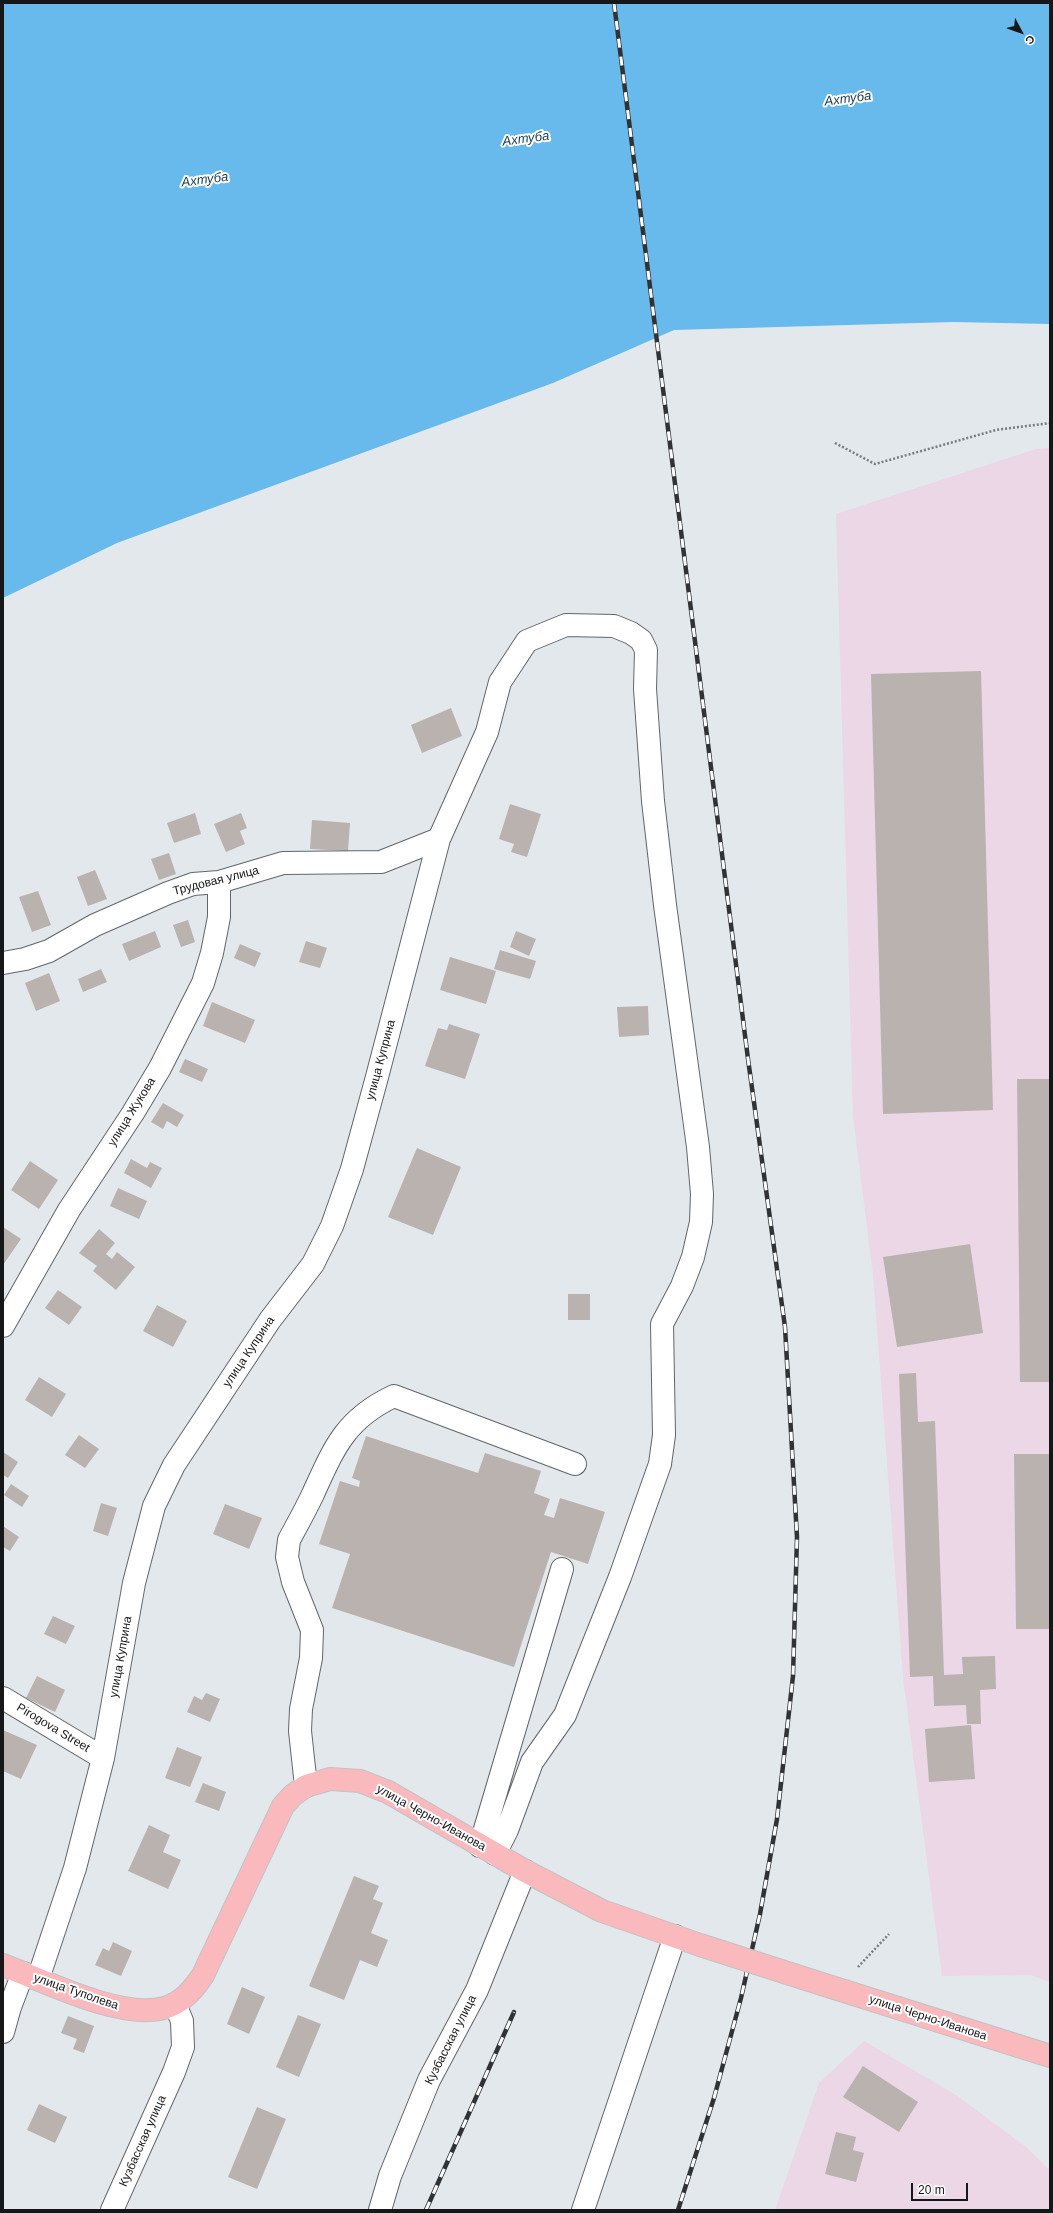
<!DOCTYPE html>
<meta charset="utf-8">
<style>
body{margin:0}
#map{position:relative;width:1053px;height:2213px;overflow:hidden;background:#e3e8ed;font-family:Helvetica,sans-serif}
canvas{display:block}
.frame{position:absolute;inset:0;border:4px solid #161719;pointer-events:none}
.north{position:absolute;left:1001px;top:12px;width:40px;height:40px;-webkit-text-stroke:3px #fff;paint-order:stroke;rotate:131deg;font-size:11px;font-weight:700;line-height:16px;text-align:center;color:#161719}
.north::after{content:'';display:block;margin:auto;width:14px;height:18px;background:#161719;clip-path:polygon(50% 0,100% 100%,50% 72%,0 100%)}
.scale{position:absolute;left:911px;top:2183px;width:57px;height:18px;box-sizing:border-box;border:2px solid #161719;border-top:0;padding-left:5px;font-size:12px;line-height:14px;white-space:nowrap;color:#161719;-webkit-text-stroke:3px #fff;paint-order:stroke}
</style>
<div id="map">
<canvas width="1053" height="2213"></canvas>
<div class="frame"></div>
<div class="north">С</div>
<div class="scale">20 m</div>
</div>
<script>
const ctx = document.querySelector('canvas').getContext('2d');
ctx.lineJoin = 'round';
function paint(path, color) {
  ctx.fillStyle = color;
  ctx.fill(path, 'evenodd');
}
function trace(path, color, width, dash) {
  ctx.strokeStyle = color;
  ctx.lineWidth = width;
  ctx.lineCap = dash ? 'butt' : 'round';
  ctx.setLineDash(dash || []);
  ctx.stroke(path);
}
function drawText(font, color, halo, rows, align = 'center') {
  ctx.font = font + ' Helvetica,sans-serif';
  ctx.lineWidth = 4;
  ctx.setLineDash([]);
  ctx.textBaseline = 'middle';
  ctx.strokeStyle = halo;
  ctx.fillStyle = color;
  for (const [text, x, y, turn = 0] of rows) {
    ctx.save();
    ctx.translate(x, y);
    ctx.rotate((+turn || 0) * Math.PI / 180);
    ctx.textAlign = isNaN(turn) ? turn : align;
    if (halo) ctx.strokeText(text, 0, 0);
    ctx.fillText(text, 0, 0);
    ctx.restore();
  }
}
const industrial = new Path2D(`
 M1050,448V1982L1031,1975L942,1976L903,1678L873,1275L853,1116L836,514L1036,449Z
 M864,2041L956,2095L1025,2146L1050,2170V2210H775L819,2083Z`);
const water = new Path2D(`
 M3,3H1050V324L953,322L674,330L553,383L117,543L3,598Z`);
const building = new Path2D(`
 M981,671L993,1110L883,1114L871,674Z
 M451,708L462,736L422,753L411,725Z
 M510,804L541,814L527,857L511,852L514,844L499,839Z
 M195,813L201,834L174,843L167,823Z
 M241,813L247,828L240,831L245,844L226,852L214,824Z
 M312,820L350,823L348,851L310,849Z
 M169,853L176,874L159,880L151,859Z
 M95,870L107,899L88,906L77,877Z
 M38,891L51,925L32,932L19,897Z
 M188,920L195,942L181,947L173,925Z
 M155,931L161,947L129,961L122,944Z
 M516,931L536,939L529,956L510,947Z
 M306,941L327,948L320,968L299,962Z
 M240,944L261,953L255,967L234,958Z
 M500,950L536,961L530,979L494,969Z
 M450,957L496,971L486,1004L440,990Z
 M101,969L107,982L83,992L78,979Z
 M49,973L60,1001L36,1011L25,983Z
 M212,1002L255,1020L245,1043L203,1026Z
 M648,1006L649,1035L619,1037L617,1007Z
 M449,1024L480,1034L465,1079L425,1066L438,1028L447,1030Z
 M185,1059L208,1069L202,1082L179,1072Z
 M1017,1079H1050V1382H1020Z
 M163,1103L184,1115L177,1127L167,1121L163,1129L151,1122Z
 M417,1148L461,1167L433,1235L388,1217Z
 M131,1159L147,1168L150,1162L162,1168L151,1188L124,1173Z
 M30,1161L58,1180L39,1209L11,1190Z
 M118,1188L147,1201L139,1219L110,1206Z
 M3,1227L21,1239L3,1265Z
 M99,1229L115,1243L106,1254L112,1259L117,1252L135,1267L116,1290L93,1271L97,1266L79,1253Z
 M970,1244L983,1333L897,1347L883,1257Z
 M58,1290L82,1307L69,1325L45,1308Z
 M568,1294H590V1320H568Z
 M157,1305L187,1321L173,1347L143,1331Z
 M916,1373L918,1422L935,1421L944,1675L963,1674L962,1657L995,1656L996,1689L980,1690L981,1724H967L966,1705L934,1706L933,1676L910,1677L899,1374Z
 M39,1377L66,1394L52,1417L25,1400Z
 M79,1435L99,1449L85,1468L65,1455Z
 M366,1436L478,1473L485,1453L541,1471L534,1493L550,1499L544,1515L554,1518L560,1498L605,1512L588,1564L551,1552L514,1667L332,1608L350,1554L319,1544L340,1481L359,1487L360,1481L352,1478Z
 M3,1452L18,1462L8,1478L3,1475Z
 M1014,1454H1050V1629H1016Z
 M11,1484L29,1496L22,1507L4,1495Z
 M101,1503L117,1508L108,1536L93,1531Z
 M225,1504L262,1518L249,1549L213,1534Z
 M3,1526L19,1537L10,1551L3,1547Z
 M53,1616L75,1626L66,1644L44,1634Z
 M37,1676L65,1690L55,1712L26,1698Z
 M206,1693L220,1699L210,1722L187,1712L194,1696L202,1700Z
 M971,1725L975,1779L929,1782L925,1729Z
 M3,1730L37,1745L21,1779L3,1771Z
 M177,1747L202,1757L190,1787L165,1778Z
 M203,1783L226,1792L219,1811L195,1802Z
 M149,1825L170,1835L163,1852L181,1860L168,1889L128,1871Z
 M354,1876L379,1886L373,1899L383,1903L371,1933L388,1940L377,1967L360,1960L344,2000L309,1986Z
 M113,1942L132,1951L121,1976L95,1965L103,1948L109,1951Z
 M242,1987L265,1997L249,2034L227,2024Z
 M298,2015L321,2024L299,2077L276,2067Z
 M68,2016L94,2026L84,2053L73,2049L77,2039L61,2033Z
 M863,2066L918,2102L899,2132L843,2097Z
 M39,2104L67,2117L55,2143L27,2130Z
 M257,2107L286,2119L257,2189L228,2177Z
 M836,2132L856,2137L853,2150L864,2153L856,2182L825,2174Z`);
const path = new Path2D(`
 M835,443L875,464L996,430L1050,423
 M858,1967L889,1934`);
const minor = new Path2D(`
 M3,963L25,959L49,951L95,925L168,893L193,884L219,882L283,863L381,862L439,839
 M3,1326L69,1210L133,1113L160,1068L203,983L212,953L219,917V882
 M3,1698L103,1758
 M306,1786L300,1731L301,1709L311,1658L312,1630L293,1582L287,1557L289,1540C297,1525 306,1509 313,1494C334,1448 345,1419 394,1396L575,1464
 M480,1846L562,1569
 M38,1979L75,1868L103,1758L134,1583L154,1506L174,1465L270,1320L313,1264L332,1226L352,1169L377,1077L439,839L487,732L500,682L527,641L566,625L614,626L631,633L641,640L646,650L645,689L653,801L665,905L698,1147L702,1194L701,1222L693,1257L682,1286L662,1324L664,1435L660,1464L620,1577L565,1715L532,1762L507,1830L495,1854
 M3,2032L10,2007L23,1973
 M112,2210L174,2072L183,2047L182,2021L175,2004
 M380,2210L390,2176L429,2080L477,1990L525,1871
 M583,2210L675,1936`);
const major = new Path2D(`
 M3,1965C44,1981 122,2020 164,2008C182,2003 193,1990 203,1975L283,1806L293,1795L306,1786L330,1779L360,1781L388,1792L525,1871L602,1911L700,1945
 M806,1979L1050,2056`);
const rail = new Path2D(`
 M614,3L748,1059L785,1327L797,1537L793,1676L777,1819L760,1914L741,1998L714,2098L678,2210
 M426,2210L514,2012`);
const majorBridge = new Path2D(`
 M700,1945L806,1979`);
const streetNames = [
 ["Трудовая улица",216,881,-14],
 ["улица Куприна",381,1060,-75],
 ["улица Жукова",132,1112,-58],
 ["улица Куприна",249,1352,-56],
 ["улица Куприна",121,1657,-80],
 ["Pirogova Street",53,1728,31],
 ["улица Черно-Иванова",431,1818,29],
 ["улица Туполева",76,1992,19],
 ["улица Черно-Иванова",928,2018,18],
 ["Кузбасская улица",451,2040,-63],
 ["Кузбасская улица",143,2141,-66]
];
const waterNames = [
 ["Ахтуба",848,99,-7],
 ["Ахтуба",526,139,-7],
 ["Ахтуба",205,180,-7]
];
paint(industrial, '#ebd7e6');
paint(water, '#67baeb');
paint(building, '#b9b2af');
trace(minor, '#62666a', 24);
trace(major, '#c2c3c3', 24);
trace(path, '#787b7e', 2.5, [2, 2]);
trace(minor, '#fff', 22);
trace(major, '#fab9bd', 22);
trace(rail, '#313235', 4.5);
trace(rail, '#fff', 3, [9]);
trace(majorBridge, '#c2c3c3', 24, []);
trace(majorBridge, '#fab9bd', 22);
drawText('12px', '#161719', '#fff', streetNames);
drawText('italic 13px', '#15394e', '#fff', waterNames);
</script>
